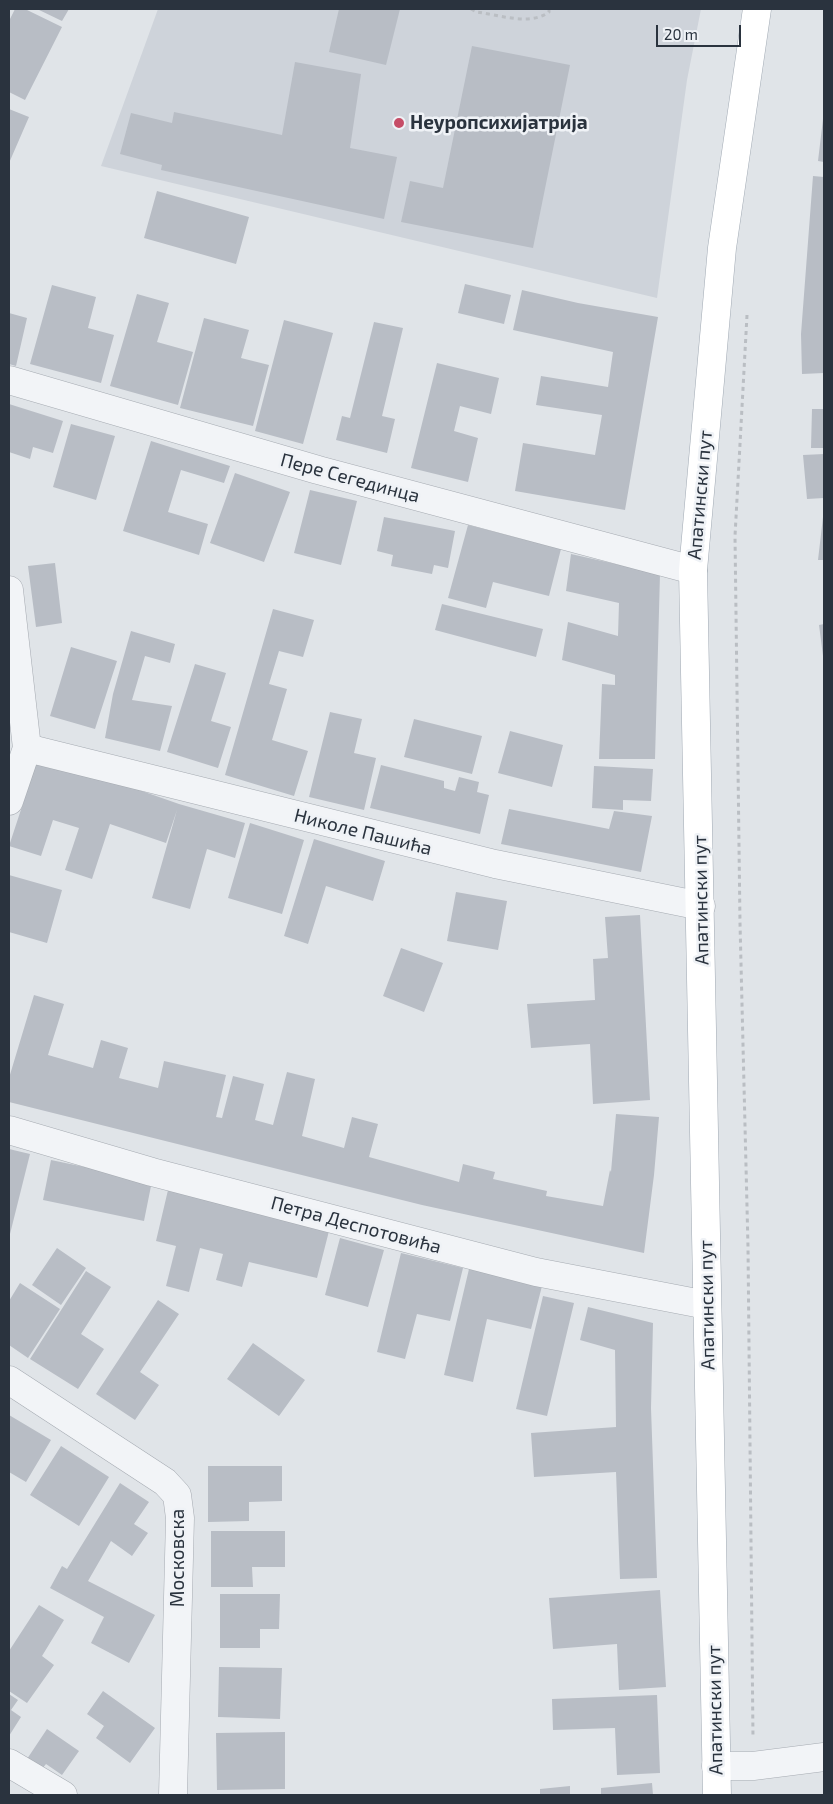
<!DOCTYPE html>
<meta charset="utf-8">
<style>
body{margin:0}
#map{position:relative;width:833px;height:1804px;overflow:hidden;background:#e0e4e8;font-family:"Exo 2",sans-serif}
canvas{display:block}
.frame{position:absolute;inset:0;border:10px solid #2a333e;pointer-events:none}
.scale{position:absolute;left:656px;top:25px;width:85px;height:22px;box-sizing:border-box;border:2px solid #2a333e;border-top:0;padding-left:6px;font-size:15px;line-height:18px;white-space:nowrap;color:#2a333e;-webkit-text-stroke:4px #eff2f6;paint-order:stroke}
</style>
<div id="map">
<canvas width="833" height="1804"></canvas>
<div class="frame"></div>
<div class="scale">20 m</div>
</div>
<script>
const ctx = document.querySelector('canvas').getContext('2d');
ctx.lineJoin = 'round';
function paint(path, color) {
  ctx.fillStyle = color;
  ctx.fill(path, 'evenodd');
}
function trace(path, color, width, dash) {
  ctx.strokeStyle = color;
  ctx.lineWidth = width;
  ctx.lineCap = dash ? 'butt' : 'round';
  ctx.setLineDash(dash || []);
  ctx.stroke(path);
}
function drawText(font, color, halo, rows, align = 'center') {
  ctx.font = font + ' "Exo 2",sans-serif';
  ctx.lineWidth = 5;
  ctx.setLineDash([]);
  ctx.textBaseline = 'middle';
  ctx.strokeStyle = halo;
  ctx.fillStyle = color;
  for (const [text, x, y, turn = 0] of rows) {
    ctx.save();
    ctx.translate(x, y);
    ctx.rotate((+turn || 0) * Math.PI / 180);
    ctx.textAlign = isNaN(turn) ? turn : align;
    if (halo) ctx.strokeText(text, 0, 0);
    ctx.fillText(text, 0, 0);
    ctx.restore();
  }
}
const built = new Path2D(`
 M158,9H701L687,80L657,298L101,166Z`);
const building = new Path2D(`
 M15,9H25L62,27L25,100L9,92V21Z
 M37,9H69L62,21Z
 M339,9H400L386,65L329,52Z
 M472,46L570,65L533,248L401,222L410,181L443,188Z
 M295,62L361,74L350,148L397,157L384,219L161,170L162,165L120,154L131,113L172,123L174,112L282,135Z
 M9,109L29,117L9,163Z
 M823,119H824V162L818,161Z
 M813,176L824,177V373L802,374L801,334Z
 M157,191L249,217L236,264L144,238Z
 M465,284L511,295L504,324L458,313Z
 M52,285L96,297L88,328L114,335L101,383L30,364Z
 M522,290L578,303L658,317L625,510L515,491L523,443L595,455L602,415L536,405L541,376L608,387L613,352L513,330Z
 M137,294L169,303L157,342L193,352L178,405L110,386Z
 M9,313L27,318L16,366L9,364Z
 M204,318L249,330L241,358L269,365L253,426L180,408Z
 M284,320L333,333L303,444L255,431Z
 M374,322L403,328L382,416L395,419L387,453L336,440L342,416L350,418Z
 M437,363L499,378L491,414L460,406L454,431L478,438L468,482L411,468Z
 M9,404L63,421L53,453L33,447L30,459L9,452Z
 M812,409H824V448H811Z
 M71,424L115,436L96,500L53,487Z
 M151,441L230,466L224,483L181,470L168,512L208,524L199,555L123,531Z
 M824,454V498L807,499L803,455Z
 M235,473L290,492L264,562L210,543Z
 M310,490L357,501L341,565L294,553Z
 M384,517L455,531L448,568L434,565L432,574L391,566L393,555L377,551Z
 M823,517H824V560H818Z
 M468,525L561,549L549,596L493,582L486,608L448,598Z
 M571,554L660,574L655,759H599L602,684L615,685V675L562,660L568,622L618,636L619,603L566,591Z
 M55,563L62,623L36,627L28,566Z
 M442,604L543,629L536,657L435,630Z
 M273,609L314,620L303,657L279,651L269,684L287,689L272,740L308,751L294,796L225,775Z
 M824,624V656H823L819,625Z
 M131,631L175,644L170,663L145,656L132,700L172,706L160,751L105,738L113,694Z
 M71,647L117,661L95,729L50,716Z
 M195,664L226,673L211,721L231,727L218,768L167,752Z
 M330,712L362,719L354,753L376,758L364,810L309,797Z
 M414,719L482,736L472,774L404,757Z
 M510,731L563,745L552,787L498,773Z
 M39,755L179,804L245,823L235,858L207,849L190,909L152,898L177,810L166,843L110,824L92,879L65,870L79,828L53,820L41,856L9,846Z
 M381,765L444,781V788L455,791L459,777L479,782L477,792L489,795L480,834L370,808Z
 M594,766L653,769L651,801L623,800V810L592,808Z
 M509,809L609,829L614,811L652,816L641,872L501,844Z
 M250,823L304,840L282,914L228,898Z
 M314,839L385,861L373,901L326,886L308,944L284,936Z
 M9,875L62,890L47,943L9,932Z
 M456,892L507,901L498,950L447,941Z
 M640,915L650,1100L593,1104L590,1044L531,1048L527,1004L595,1000L593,959L608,958L605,917Z
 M401,948L443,963L424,1012L383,996Z
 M34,995L64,1004L48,1055L93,1068L101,1040L128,1048L119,1078L158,1088L164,1061L226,1075L216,1117L222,1118L233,1076L264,1084L255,1120L273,1125L287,1072L315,1079L302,1136L344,1148L352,1117L378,1124L369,1157L459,1182L463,1164L495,1172L493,1179L547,1191L546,1196L603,1206L610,1170L611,1172L616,1114L659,1117L654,1175L644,1253L422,1205L9,1102V1078Z
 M9,1149L30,1154L9,1238Z
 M51,1160L152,1181L144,1221L43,1200Z
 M168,1190L329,1231L317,1278L249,1262L242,1287L216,1280L223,1254L200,1248L189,1292L166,1286L176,1246L156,1241Z
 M340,1238L384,1250L368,1307L325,1295Z
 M57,1248L86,1268L61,1305L32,1285Z
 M401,1253L463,1268L450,1321L417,1314L405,1359L377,1352Z
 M469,1269L542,1286L531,1329L487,1319L473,1382L444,1375Z
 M86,1271L111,1287L81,1334L104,1349L78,1389L30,1359Z
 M20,1283L60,1309L28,1358L9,1345V1301Z
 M543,1296L574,1303L547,1416L516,1409Z
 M158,1300L179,1314L140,1372L159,1385L135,1420L96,1394Z
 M588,1307L653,1323L651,1408L657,1578L620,1579L616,1472L534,1477L531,1433L616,1427L615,1350L580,1340Z
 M253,1343L305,1380L279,1416L227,1379Z
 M9,1415L51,1440L26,1482L9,1472Z
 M61,1446L109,1477L79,1526L30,1495Z
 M208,1466H282V1501L249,1502V1521L208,1522Z
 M120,1483L149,1502L134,1524L148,1533L132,1556L111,1541L88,1581L155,1615L129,1663L91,1643L104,1617L50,1588L62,1566L67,1569Z
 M211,1531H285V1567H252L253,1587H211Z
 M660,1590L666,1687L619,1690L617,1644L553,1649L549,1598Z
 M220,1594H280L279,1629H260V1648H220Z
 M39,1605L64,1620L42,1656L54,1665L27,1703L9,1691V1651Z
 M219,1667L282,1668L280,1719L218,1717Z
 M103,1691L155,1728L130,1763L96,1738L104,1726L87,1714Z
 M9,1694L18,1700L11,1710L21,1717L9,1736Z
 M657,1695L660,1773L617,1775L615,1728L553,1730L552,1699Z
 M47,1729L79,1751L62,1775L46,1764L42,1769L27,1759Z
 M285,1732V1789L217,1790L216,1733Z
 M652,1783L653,1795H601V1788Z
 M570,1786V1795H540V1789Z`);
const path = new Path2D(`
 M471,9L477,12C499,15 530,26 549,12V9
 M747,315L735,536L740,923L748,1247L753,1738`);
const minor = new Path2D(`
 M9,380L318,470L693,570
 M9,590L27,748L9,801
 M27,748L495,864L701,906
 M9,1130L152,1172L536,1272L707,1305
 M9,1380L165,1482L177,1495L180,1518L173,1795
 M9,1763L63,1795
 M716,1766H753L824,1757`);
const major = new Path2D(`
 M717,1795L693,570L722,248L757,9`);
const markers = [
 [399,123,6,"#c64d67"]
];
const poiNames = [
 ["Неуропсихијатрија",410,123]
];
const streetNames = [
 ["Пере Сегединца",350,478,15],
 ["Апатински пут",700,495,-85],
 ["Николе Пашића",363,832,14],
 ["Апатински пут",701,900,-91],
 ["Петра Деспотовића",356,1225,15],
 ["Апатински пут",707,1305,-91],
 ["Московска",178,1558,-90],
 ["Апатински пут",715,1710,-91]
];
paint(built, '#ced3da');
paint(building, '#b8bdc5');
trace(minor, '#a6abb2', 29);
trace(major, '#a0a9b3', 29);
trace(path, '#babec3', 3, [4, 4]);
trace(minor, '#f2f4f7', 28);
trace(major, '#fff', 28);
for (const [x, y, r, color] of markers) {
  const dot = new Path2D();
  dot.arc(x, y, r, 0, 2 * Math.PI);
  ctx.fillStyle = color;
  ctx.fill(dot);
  trace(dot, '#eff2f6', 2);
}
drawText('bold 19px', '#2a333e', '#eff2f6', poiNames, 'left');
drawText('19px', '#2a333e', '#eff2f6', streetNames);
</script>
